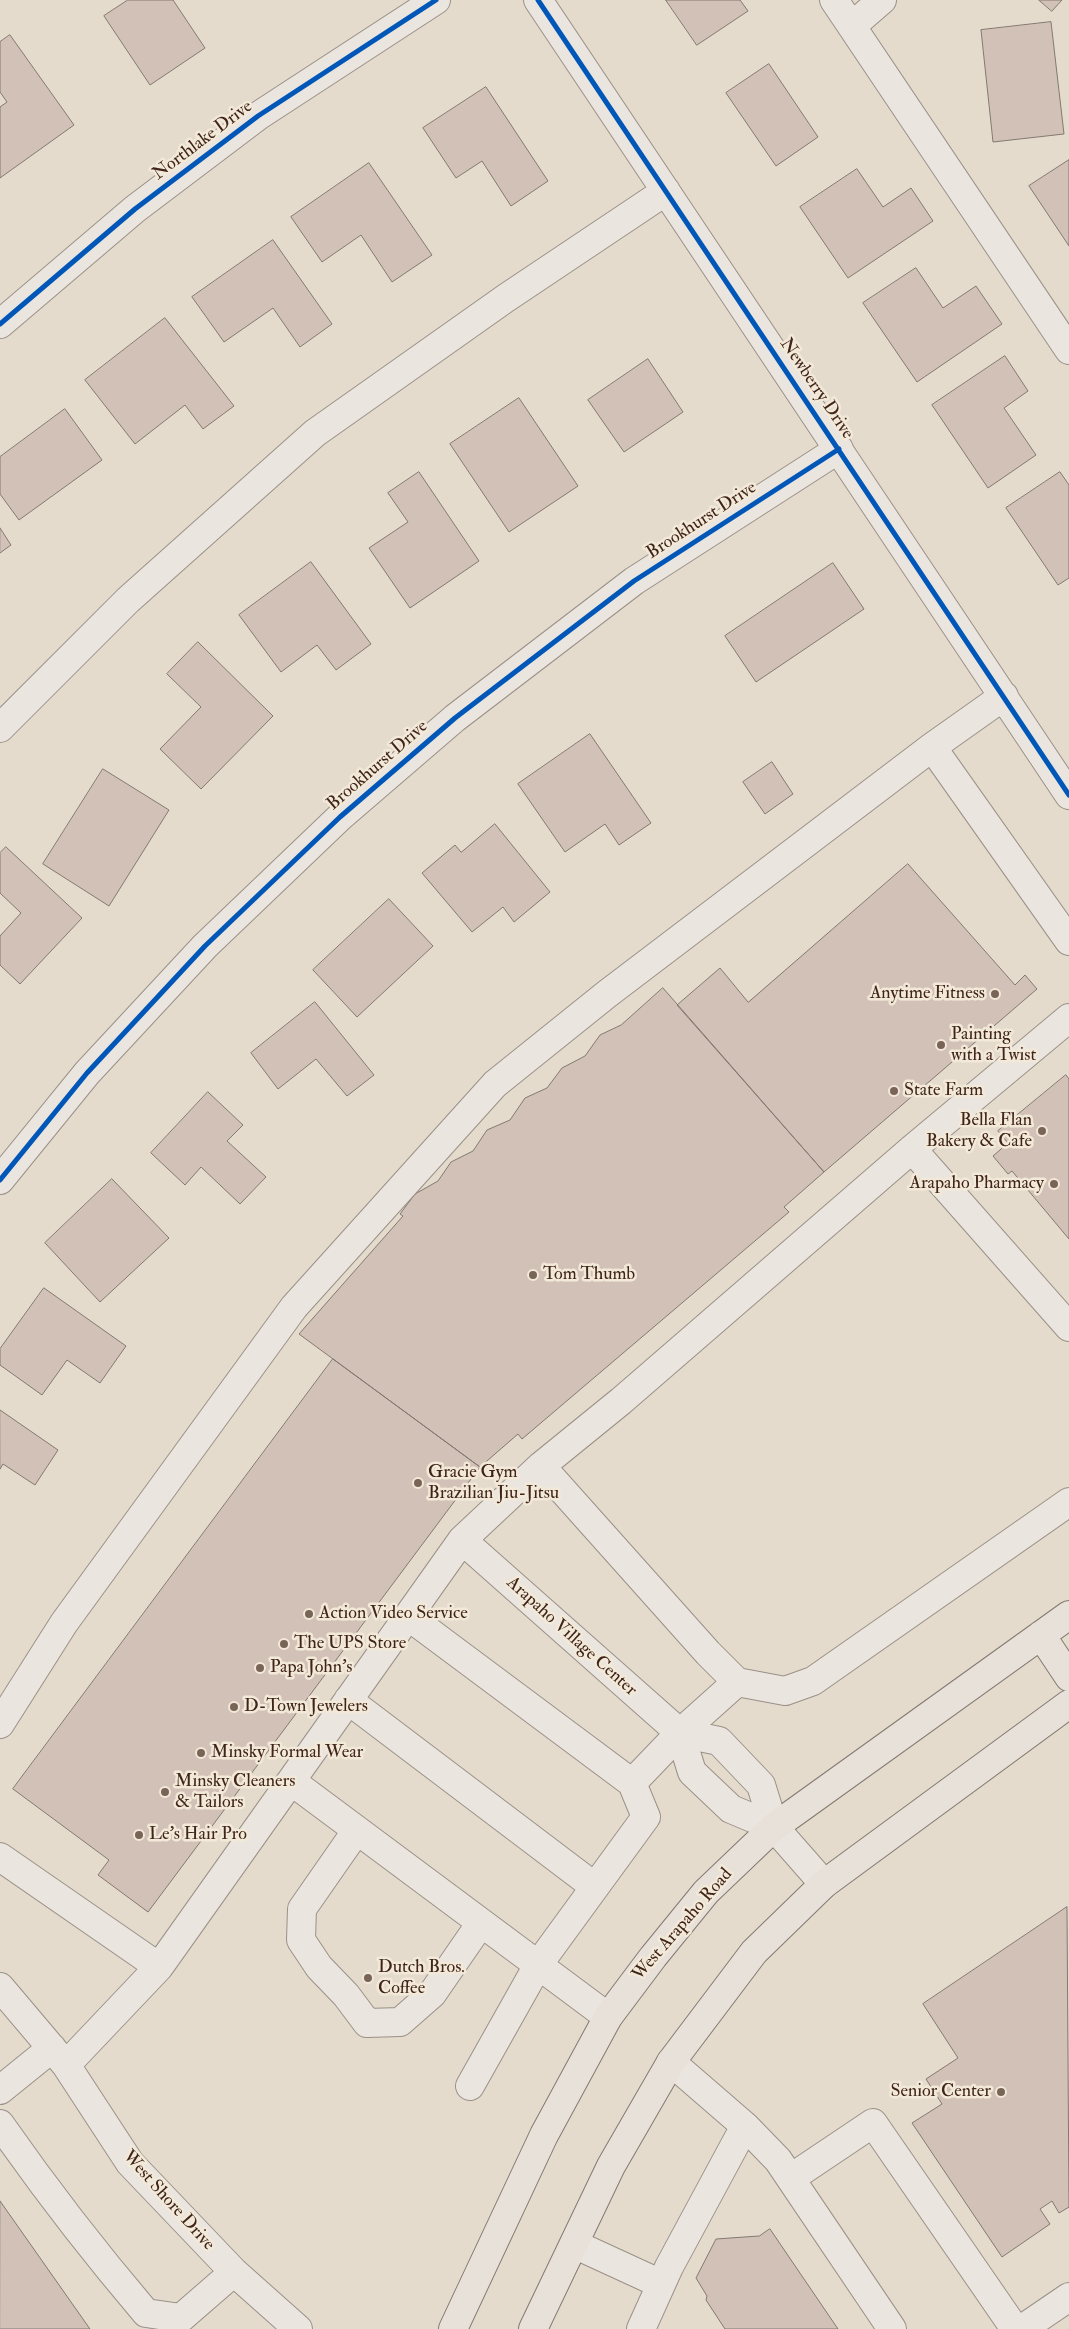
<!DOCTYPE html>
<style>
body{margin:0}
canvas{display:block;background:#e4dbcd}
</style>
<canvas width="1069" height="2329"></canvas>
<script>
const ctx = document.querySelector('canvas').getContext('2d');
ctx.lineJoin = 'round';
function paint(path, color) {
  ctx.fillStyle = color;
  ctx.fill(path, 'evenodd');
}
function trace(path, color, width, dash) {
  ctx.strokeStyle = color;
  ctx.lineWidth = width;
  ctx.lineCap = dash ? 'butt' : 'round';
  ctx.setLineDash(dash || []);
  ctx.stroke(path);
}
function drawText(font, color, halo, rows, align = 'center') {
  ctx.font = font + ' "IM FELL Double Pica",serif';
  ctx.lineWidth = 5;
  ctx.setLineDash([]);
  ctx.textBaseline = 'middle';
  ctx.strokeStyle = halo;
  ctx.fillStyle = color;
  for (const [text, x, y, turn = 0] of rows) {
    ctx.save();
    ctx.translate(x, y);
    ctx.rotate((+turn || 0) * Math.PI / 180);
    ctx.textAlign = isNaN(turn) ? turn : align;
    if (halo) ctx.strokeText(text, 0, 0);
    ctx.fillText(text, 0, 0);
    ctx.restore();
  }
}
const building = new Path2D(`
 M128,0H173L205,48L150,85L104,16Z
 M666,0H740L748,11L697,45Z
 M1039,0H1062L1052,11Z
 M1051,22L1064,134L993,142L981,30Z
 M10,35L74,125L0,178V107L7,102L0,92V42Z
 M769,64L818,137L776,166L726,93Z
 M486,87L548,181L511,206L482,161L456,178L423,128Z
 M1069,160V246L1029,186Z
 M369,163L432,255L392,282L361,235L322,262L291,217Z
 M857,169L883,207L911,188L933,221L848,278L800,207Z
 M273,240L332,324L300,347L273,308L224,342L192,297Z
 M916,268L943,308L976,286L1002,324L917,382L863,303Z
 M165,318L234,406L203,429L185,405L135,444L85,380Z
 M1005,356L1028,391L1004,408L1036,455L988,488L932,405Z
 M648,359L683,412L624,452L588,400Z
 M519,398L578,486L509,532L450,444Z
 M65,409L102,460L19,520L0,494V457Z
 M419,472L479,561L410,608L369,548L408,522L388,493Z
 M1060,472L1069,485V578L1058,585L1006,508Z
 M0,528L11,545L0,553Z
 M311,562L371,644L336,670L317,645L281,672L239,615Z
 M833,563L864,609L756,682L725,636Z
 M198,642L273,716L201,789L160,749L201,707L167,674Z
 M590,734L651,823L619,845L605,824L565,852L518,784Z
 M772,762L793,794L765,814L743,782Z
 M103,769L169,810L109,906L43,864Z
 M495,824L550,892L514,922L503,907L472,932L422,873L455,845L461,852Z
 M6,847L82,918L20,984L0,965V936L21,913L0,893V853Z
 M908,864L1015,985L1025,975L1037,989L824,1172L677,1005L720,968L748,1002Z
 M389,899L433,946L357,1017L313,970Z
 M663,988L824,1172L784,1207L789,1212L522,1439L518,1434L480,1467L299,1334L403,1216L400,1214L415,1194L438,1181L451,1162L473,1151L487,1130L510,1120L525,1098L547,1088L562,1068L585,1056L600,1035L621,1025Z
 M315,1002L374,1075L347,1096L316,1059L278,1089L251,1053Z
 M1066,1075L1069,1079V1239L1012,1171L1008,1174L993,1156L1008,1143L998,1131Z
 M208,1092L243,1125L227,1141L266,1177L240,1204L201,1167L185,1185L151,1153Z
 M112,1179L169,1238L100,1302L45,1243Z
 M44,1288L126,1346L100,1383L67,1360L42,1395L0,1365V1349Z
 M333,1359L480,1467L148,1912L98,1875L109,1860L13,1789Z
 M0,1410L58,1450L35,1485L3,1464L0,1469Z
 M1067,1907L1069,2207L1059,2213L1052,2201L1040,2209L1050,2224L1002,2257L912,2123L942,2104L926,2079L958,2058L923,2004Z
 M0,2201L90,2329H0Z
 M770,2229L838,2329H725L706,2300L707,2296L696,2278L716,2239L759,2236Z`);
const minor = new Path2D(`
 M538,0L1069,795
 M834,0L1069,350
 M852,26L882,0
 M0,324L135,209L258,116L436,0
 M0,728L128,600L315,433L506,298L666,191
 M932,747L1069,941
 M912,1149L1069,1327
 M0,1180L87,1073L205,946L340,817L455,718L634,581L839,449
 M541,1466L708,1653L737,1682L785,1691L813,1681L1069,1502
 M462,1540L680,1733L719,1741L761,1785L774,1827L824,1884
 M408,1616L632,1783L646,1817L538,1965L470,2086
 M348,1700L595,1887
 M0,1724L64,1623L294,1307L495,1084L607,994L932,747L1004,696
 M680,1733L692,1772L731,1809L774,1827
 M291,1781L608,2017
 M632,1783L680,1733L737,1682
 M357,1830L302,1909L301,1940L319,1967L346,1995L367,2023L400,2022L432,1994L481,1923
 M0,1857L159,1967
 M0,1987L66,2065L130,2163L234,2272L298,2329
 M66,2065L159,1967L462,1540L541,1466L621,1401L912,1149L1069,1018
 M0,2090L52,2048
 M0,2124C46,2190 94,2252 146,2313L181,2318L234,2272
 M745,2126L778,2160L892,2329
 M791,2178L873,2123L1015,2329
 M574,2244L661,2284
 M641,2329L669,2267L745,2126L671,2062
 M1022,2329L1069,2297`);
const major = new Path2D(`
 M1041,1635L1069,1677
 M453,2329L544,2135L608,2017L653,1957L706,1892L774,1827L1069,1615
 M533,2329L611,2166L671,2062L754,1952L824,1884L1069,1704`);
const cycleway = new Path2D(`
 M538,0L1069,795
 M0,324L135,209L258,116L436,0
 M0,1180L87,1073L205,946L340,817L455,718L634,581L839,449`);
const markers = [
 [995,994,5,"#796458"],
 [941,1045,5,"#796458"],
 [894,1091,5,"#796458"],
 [1042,1131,5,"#796458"],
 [1054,1184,5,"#796458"],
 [533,1275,5,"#796458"],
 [418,1483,5,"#796458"],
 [309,1614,5,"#796458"],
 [284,1644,5,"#796458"],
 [260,1668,5,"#796458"],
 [234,1707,5,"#796458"],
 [201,1753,5,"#796458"],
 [165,1792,5,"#796458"],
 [139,1835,5,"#796458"],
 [368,1978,5,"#796458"],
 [1001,2092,5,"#796458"]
];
const streetNames = [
 ["Northlake Drive",203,141,-37],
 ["Newberry Drive",816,389,56],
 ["Brookhurst Drive",702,521,-33],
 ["Brookhurst Drive",378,766,-41],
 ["Arapaho Village Center",571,1637,42],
 ["West Arapaho Road",683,1925,-49],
 ["West Shore Drive",168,2201,48]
];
const poiNames = [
 ["Anytime Fitness",985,994,"right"],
 ["Painting",951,1035],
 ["with a Twist",951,1056],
 ["State Farm",904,1091],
 ["Bella Flan",1032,1121,"right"],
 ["Bakery & Cafe",1032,1142,"right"],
 ["Arapaho Pharmacy",1044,1184,"right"],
 ["Tom Thumb",543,1275],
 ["Gracie Gym",428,1473],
 ["Brazilian Jiu-Jitsu",428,1494],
 ["Action Video Service",319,1614],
 ["The UPS Store",294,1644],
 ["Papa John's",270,1668],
 ["D-Town Jewelers",244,1707],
 ["Minsky Formal Wear",211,1753],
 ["Minsky Cleaners",175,1782],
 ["& Tailors",175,1803],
 ["Le's Hair Pro",149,1835],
 ["Dutch Bros.",378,1968],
 ["Coffee",378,1989],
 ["Senior Center",991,2092,"right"]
];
paint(building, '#d2c1b7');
trace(building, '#837971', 1);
trace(minor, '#9a9188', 30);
trace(major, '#837971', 30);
trace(minor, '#eae5de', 28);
trace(major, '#e7e1d9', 28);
trace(cycleway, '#0057b8', 5);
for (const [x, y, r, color] of markers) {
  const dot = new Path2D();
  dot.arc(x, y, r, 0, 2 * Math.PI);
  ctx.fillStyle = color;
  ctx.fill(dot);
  trace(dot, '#f3e9d9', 2);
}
drawText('18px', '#3f2419', '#f3e9d9', streetNames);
drawText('18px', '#3f2419', '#f3e9d9', poiNames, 'left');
</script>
